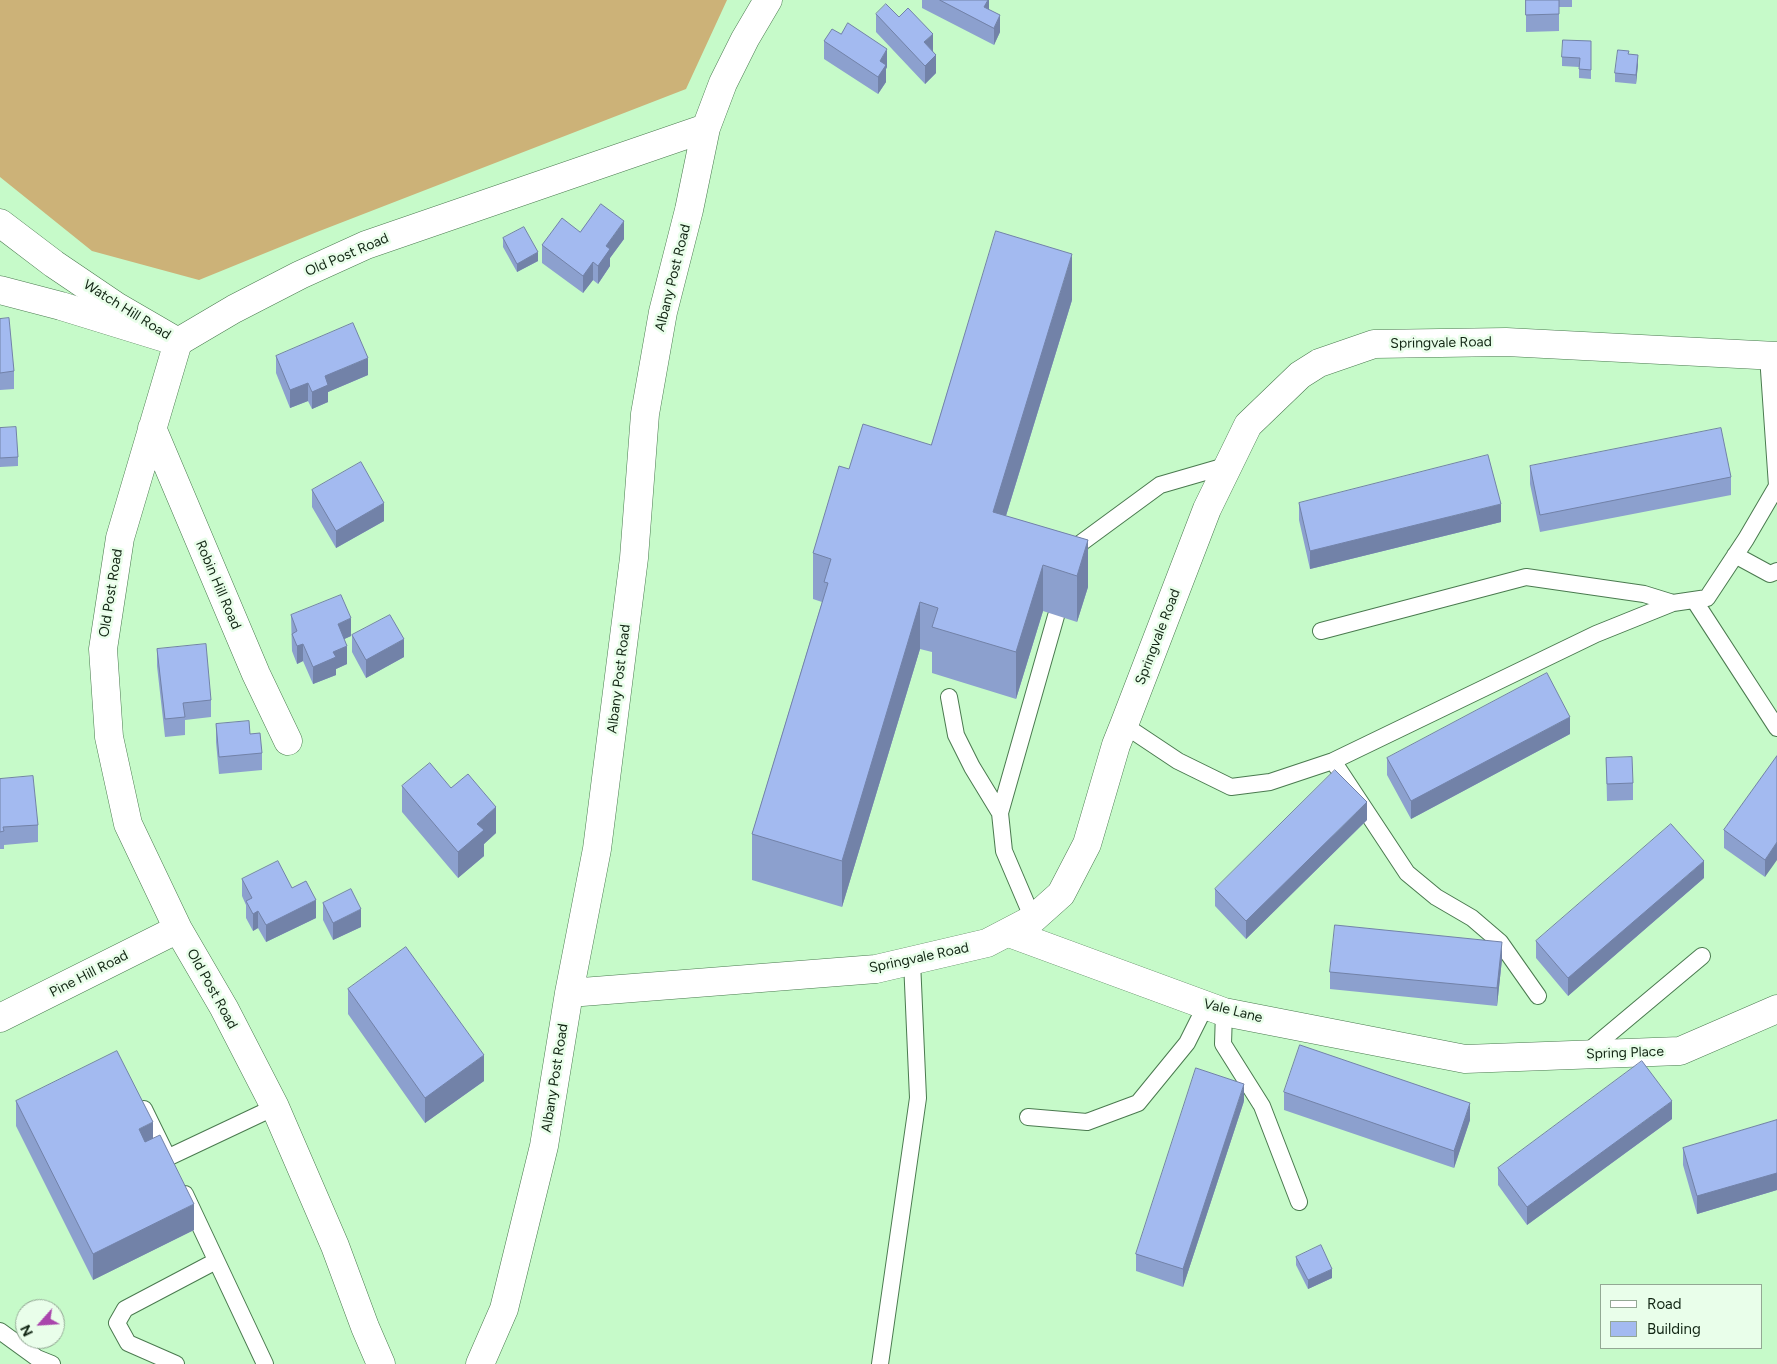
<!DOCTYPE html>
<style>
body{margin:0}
#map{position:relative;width:1777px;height:1364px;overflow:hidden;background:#c6fac9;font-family:Figtree,sans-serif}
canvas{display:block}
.legend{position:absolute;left:1600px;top:1284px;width:162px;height:65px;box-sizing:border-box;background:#e9feea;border:1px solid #93a894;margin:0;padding:6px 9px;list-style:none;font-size:15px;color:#122614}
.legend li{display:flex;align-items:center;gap:10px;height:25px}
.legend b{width:25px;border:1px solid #93a894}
.north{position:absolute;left:15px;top:1299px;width:50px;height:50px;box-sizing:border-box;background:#e9feea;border:1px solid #93a894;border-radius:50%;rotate:244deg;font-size:14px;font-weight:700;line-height:20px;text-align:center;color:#122614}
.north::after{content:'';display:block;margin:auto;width:18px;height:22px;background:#a946ac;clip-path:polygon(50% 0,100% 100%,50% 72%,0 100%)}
</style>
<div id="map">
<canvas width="1777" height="1364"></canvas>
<ul class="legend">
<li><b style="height:6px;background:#fff"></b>Road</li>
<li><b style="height:14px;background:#a3baf0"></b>Building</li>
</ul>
<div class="north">N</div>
</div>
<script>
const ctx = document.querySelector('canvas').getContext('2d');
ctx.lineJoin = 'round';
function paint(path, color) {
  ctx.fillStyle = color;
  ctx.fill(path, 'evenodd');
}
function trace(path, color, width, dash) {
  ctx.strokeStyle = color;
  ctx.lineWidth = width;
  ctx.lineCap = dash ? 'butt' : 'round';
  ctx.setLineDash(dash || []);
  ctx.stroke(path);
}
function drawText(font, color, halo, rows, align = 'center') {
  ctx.font = font + ' Figtree,sans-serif';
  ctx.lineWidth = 5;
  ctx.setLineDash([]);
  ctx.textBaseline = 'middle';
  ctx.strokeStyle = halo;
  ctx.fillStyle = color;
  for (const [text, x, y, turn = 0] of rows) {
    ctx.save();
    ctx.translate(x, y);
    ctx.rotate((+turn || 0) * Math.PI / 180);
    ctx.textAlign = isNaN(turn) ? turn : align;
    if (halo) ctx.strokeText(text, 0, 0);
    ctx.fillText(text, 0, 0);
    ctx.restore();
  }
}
const forest = new Path2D(`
 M0,0H727L686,89L317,232L199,280L92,251L0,177Z`);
const lane = new Path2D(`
 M1735,555L1770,574L1777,571
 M1075,558L1081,543L1160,485L1229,465
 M1694,600L1777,728
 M1321,631L1526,577L1644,594L1673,603L1707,598L1746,539L1777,486L1768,356
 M949,697L956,735L972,767L1000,813
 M1124,725L1178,761L1231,787L1270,782L1333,761L1596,634L1673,603
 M1333,761L1407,873L1436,897L1472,918L1500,942L1538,996
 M1033,919L1004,851L1000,813L1056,616
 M1224,1012L1223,1044L1262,1106L1299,1202
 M1585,1054L1702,956
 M144,1109L166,1154
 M1028,1117L1087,1122L1138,1103L1187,1043L1206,1005
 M167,1158L275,1107
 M185,1194L265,1364
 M0,1331L37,1358L52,1364
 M176,1364L128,1343L117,1323L125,1309L216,1261
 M880,1364L918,1098L912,961`);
const street = new Path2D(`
 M0,290L61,306L178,342L120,538L103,649L109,737L128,824L178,929L224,1008L275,1107L335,1246L365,1327L381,1364
 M152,428L256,674L288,741
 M1009,933L1224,1012L1465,1059L1680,1051L1777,1009
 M0,1018L178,929`);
const secondary = new Path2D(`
 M0,223L54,264L116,306L178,342L234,309L300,275L366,245L706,128
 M569,993L876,969L987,943L1033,919L1061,894L1087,844L1116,745L1124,725L1207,509L1248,425L1300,375L1319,363L1374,344L1506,342L1777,356
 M480,1364L504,1309L544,1146L569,993L597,849L634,558L645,414L663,312L689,210L706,128L723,83L745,39L768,0`);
const wall = new Path2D(`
 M922,0H989V9L1000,32L994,45L922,8Z
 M1526,0H1572V7H1559V31L1526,32Z
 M876,14L899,17L933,51L936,73L925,84L876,32Z
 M824,41L887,67L886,69V82L878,94L824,59Z
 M1591,41V79L1579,78V67L1562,66V57Z
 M1629,54L1638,64L1636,84L1615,82V73Z
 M580,232L624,239L610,258V266L598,284L593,280L583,293L542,263V245Z
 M503,238L538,261L517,272L503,247Z
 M1072,300L1006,516L1088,540V587L1077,622L1043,611L1016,699L932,673V652L920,649L842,907L752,880V834L822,602L813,599V553L849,469L931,445Z
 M0,319L14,371V389L0,390Z
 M276,356L368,375L328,392V402L312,409L308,401L290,408L276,373Z
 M0,428L18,457V466L0,467Z
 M1530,466L1731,477V495L1540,532L1530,484Z
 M312,490L384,521L336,548L312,507Z
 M1299,503L1501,522L1310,569L1299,520Z
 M291,615L351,636L344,639L347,664L336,669V675L313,684L303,661L297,664L292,651Z
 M352,635L404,657L366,678L352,652Z
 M157,649L211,700V717L185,720V735L165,737L157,666Z
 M216,724L250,734L262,753V770L219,774L216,742Z
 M1570,734L1411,819L1387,775V758Z
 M1777,756L1765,877L1724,848V830Z
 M1606,758L1633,783V800L1607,801Z
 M0,779L38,825V842L4,845V849H0Z
 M402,786L451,788L496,833L484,844V856L458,878L402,812Z
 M1367,820L1246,939L1215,906V889Z
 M1704,878L1568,996L1536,958V941Z
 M242,879L292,888L316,918L266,942L258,928L253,931L246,918V905L242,896Z
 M323,903L361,927L333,940L323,920Z
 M1502,959L1497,1006L1330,989V972Z
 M348,989L484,1081L425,1123L348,1014Z
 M1284,1092L1470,1120L1454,1168L1284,1110Z
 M16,1101L153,1138L194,1230L93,1280L16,1126Z
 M1244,1101L1183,1287L1136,1271V1254Z
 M1672,1119L1527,1225L1498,1185V1168Z
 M1777,1120V1190L1697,1214L1683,1165V1148Z
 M1296,1257L1332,1278L1308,1289L1296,1265Z`);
const shadedWall = new Path2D(`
 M988,0H989V16L984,24V7Z
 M1000,15V32L994,45V28Z
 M933,34V52L924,42Z
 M887,49V67L886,69V82L878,94V77L880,61Z
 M936,55V73L925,84V66Z
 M1638,55V64L1636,84V75Z
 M624,221V239L610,258V266L598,284V266L606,246Z
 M538,252V261L517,272V264Z
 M1072,254V300L993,558V512Z
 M593,262V280L583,293V276Z
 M368,358V375L328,392V402L312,409V392L325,376Z
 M308,383V401L290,408V390Z
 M384,503V521L336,548V531Z
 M1501,504V522L1310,569V551Z
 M1088,540V587L1077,622V576Z
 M1043,565V611L1016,699V652Z
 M920,602V649L842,907V861Z
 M351,618V636L338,642V624Z
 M404,639V657L366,678V660Z
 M303,644V661L297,664V646Z
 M347,646V664L336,669V675L313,684V667L333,652Z
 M1570,717V734L1411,819V801Z
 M1367,802V820L1246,939V921Z
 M496,807V833L484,844V856L458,878V852L477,824Z
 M1777,842V860L1765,877V860Z
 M1704,861V878L1568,996V978Z
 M316,900V918L266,942V925Z
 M361,909V927L333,940V923Z
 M258,911V928L253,931V914Z
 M1502,942V959L1497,1006V988Z
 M484,1055V1081L425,1123V1098Z
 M1244,1084V1101L1183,1287V1269Z
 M1672,1101V1119L1527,1225V1207Z
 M1470,1103V1120L1454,1168V1151Z
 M153,1122V1148L139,1154V1129Z
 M1777,1173V1190L1697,1214V1196Z
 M194,1204V1230L93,1280V1254Z
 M1332,1269V1278L1308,1289V1280Z`);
const building = new Path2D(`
 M940,0H988L984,7L1000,15L994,28Z
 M1526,0H1559V14L1526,15Z
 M886,4L899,17L908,8L933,34L924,42L936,55L925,66L876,14Z
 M848,23L887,49L880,61L886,65L878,77L824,41L832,29L841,34Z
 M1563,40L1591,41V70L1579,69L1580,58L1562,57Z
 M1618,50L1629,51L1628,54L1638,55L1636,75L1615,73Z
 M601,204L624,221L606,246L610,249L598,266L593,262L583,276L542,245L562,218L580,232Z
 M524,227L538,252L517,264L503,238Z
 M996,231L1072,254L993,512L1088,540L1077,576L1043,565L1016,652L932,627L938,608L920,602L842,861L752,834L828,583L824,582L831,559L813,553L839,466L849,469L863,424L931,445Z
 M9,318L14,371L0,373V319Z
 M353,323L368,358L325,376L328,385L312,392L308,383L290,390L276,356Z
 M16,427L18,457L0,458V428Z
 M1721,428L1731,477L1540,515L1530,466Z
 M1488,455L1501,504L1310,551L1299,503Z
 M361,462L384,503L336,531L312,490Z
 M341,595L351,618L338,624L347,646L333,652L336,657L313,667L303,644L297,646L292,634L297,631L291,615Z
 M390,615L404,639L366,660L352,635Z
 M206,644L211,700L183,703L185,717L165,719L157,649Z
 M1547,673L1570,717L1411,801L1387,758Z
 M249,721L250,734L260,733L262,753L219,757L216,724Z
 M1777,756V842L1765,860L1724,830Z
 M1632,757L1633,783L1607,784L1606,758Z
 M430,763L451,788L468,774L496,807L477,824L484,830L458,852L402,786Z
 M1335,770L1367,802L1246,921L1215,889Z
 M33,776L38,825L3,827L4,831L0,832V779Z
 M1671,824L1704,861L1568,978L1536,941Z
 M278,861L292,888L306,881L316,900L266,925L258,911L253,914L246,901L252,898L242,879Z
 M351,889L361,909L333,923L323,903Z
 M1335,925L1502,942L1497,988L1330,972Z
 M406,947L484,1055L425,1098L348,989Z
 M1300,1045L1470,1103L1454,1151L1284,1092Z
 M117,1051L153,1122L139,1129L145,1142L160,1135L194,1204L93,1254L16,1101Z
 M1642,1061L1672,1101L1527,1207L1498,1168Z
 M1196,1068L1244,1084L1183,1269L1136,1254Z
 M1777,1120V1173L1697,1196L1683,1148Z
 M1321,1245L1332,1269L1308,1280L1296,1257Z`);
const streetNames = [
 ["Old Post Road",347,255,-23],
 ["Albany Post Road",673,278,-76],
 ["Watch Hill Road",127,310,32],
 ["Springvale Road",1441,343,-1],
 ["Robin Hill Road",218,585,67],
 ["Old Post Road",111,593,-81],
 ["Springvale Road",1158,637,-69],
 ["Albany Post Road",619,679,-83],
 ["Springvale Road",919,958,-12],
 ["Pine Hill Road",89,974,-27],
 ["Old Post Road",212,989,61],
 ["Vale Lane",1233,1011,14],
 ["Spring Place",1625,1053,-2],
 ["Albany Post Road",555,1078,-81]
];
paint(forest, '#ccb278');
trace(lane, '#4a7a4f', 18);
trace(street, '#4a7a4f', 29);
trace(secondary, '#4a7a4f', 29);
trace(lane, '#fff', 16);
trace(street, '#fff', 28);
trace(secondary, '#fff', 28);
paint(wall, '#8ca0ce');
paint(shadedWall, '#7282a8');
paint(building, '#a3baf0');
trace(building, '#7282a8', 1);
drawText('14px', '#122614', '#e9feea', streetNames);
</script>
